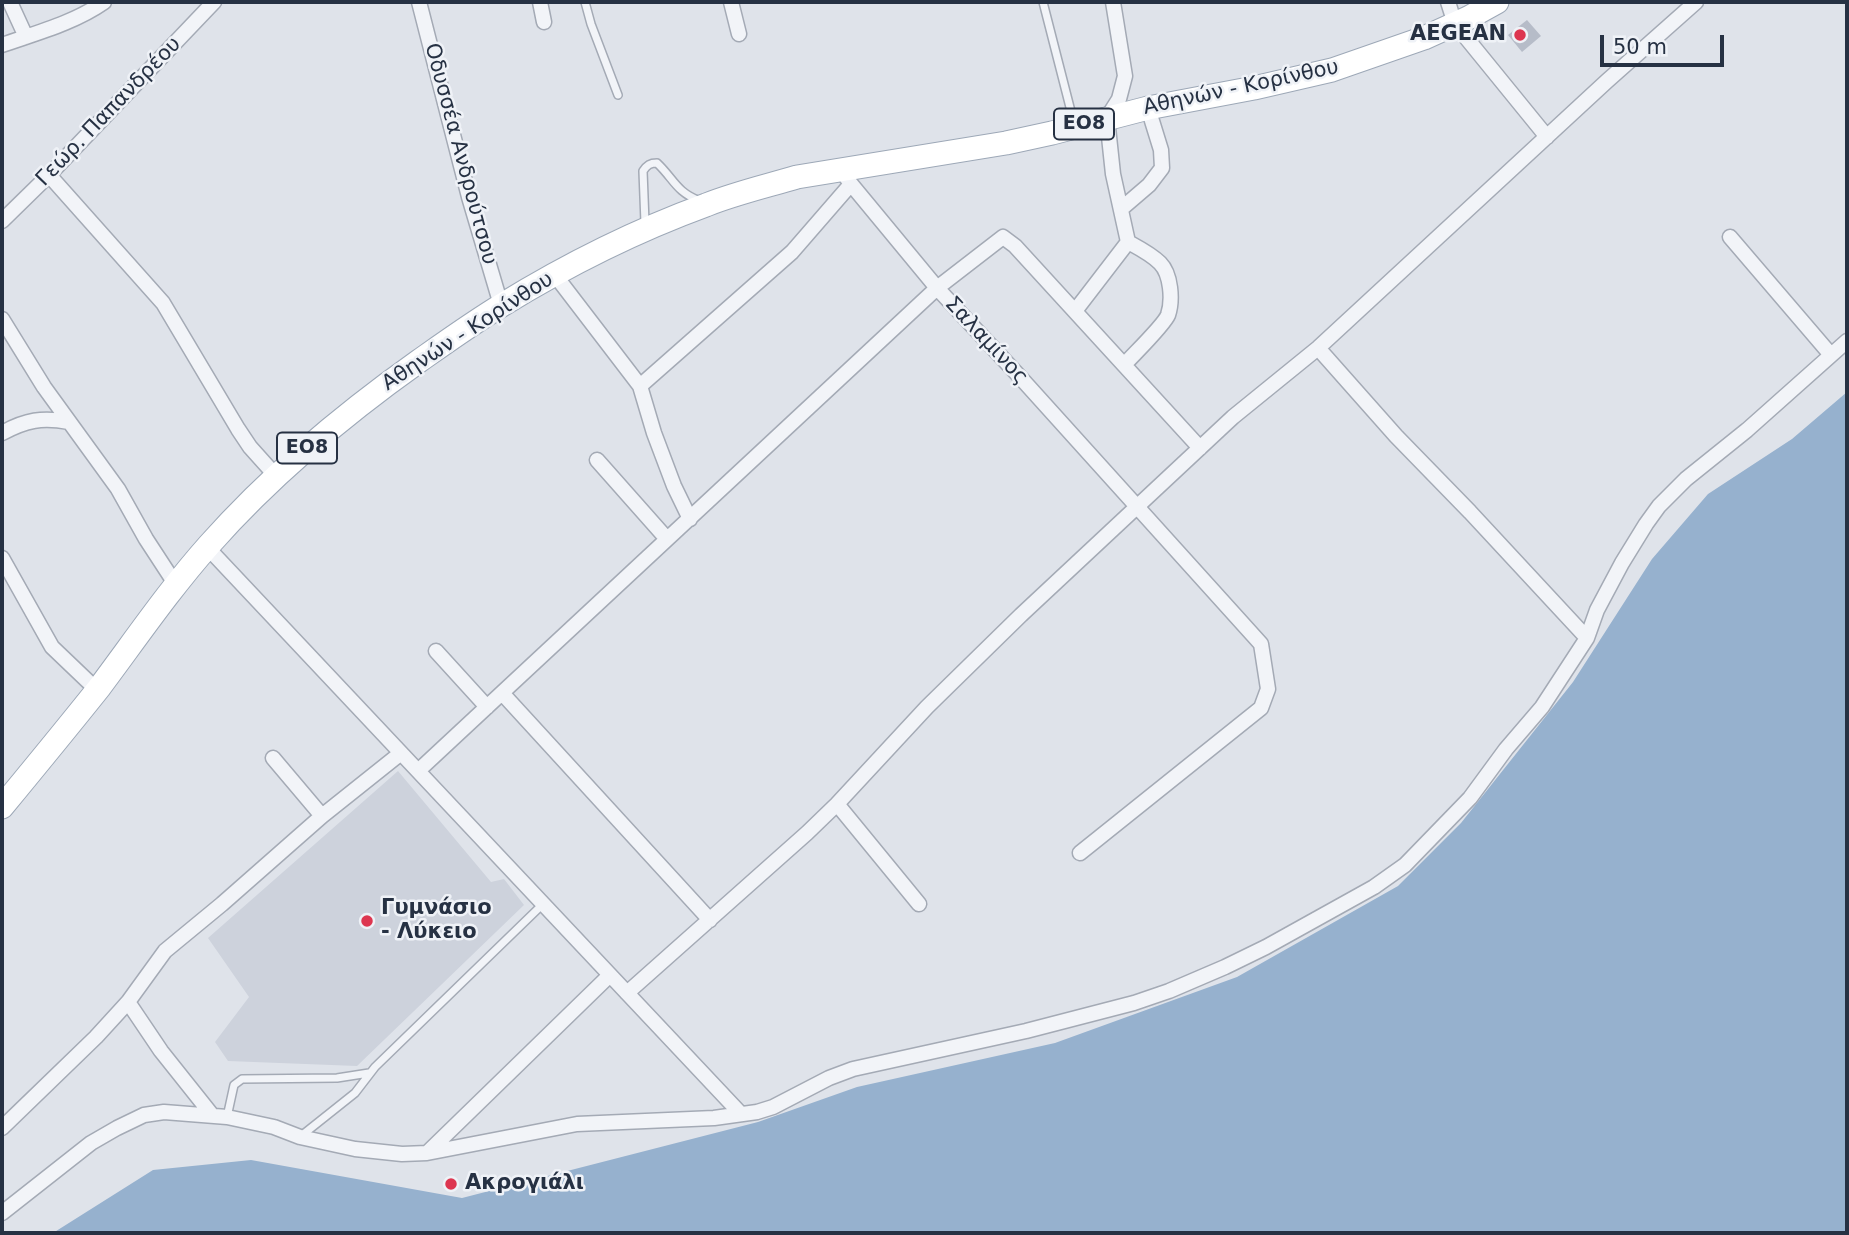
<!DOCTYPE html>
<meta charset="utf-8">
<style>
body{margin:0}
#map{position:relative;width:1849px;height:1235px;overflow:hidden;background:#dfe3ea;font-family:"DejaVu Sans",sans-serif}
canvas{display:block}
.frame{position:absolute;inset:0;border:4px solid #263143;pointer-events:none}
.scale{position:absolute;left:1600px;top:35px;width:124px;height:32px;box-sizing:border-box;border:4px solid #263143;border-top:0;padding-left:9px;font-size:21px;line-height:24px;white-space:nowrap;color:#263143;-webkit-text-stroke:5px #eff2f7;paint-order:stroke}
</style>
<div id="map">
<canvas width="1849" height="1235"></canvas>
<div class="frame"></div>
<div class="scale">50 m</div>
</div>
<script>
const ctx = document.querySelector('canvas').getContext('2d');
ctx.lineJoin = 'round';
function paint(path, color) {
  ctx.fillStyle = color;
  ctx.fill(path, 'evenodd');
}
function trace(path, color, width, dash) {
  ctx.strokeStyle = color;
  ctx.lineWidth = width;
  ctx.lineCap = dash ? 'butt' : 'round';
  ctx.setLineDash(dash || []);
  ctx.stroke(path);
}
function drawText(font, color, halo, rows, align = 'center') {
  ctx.font = font + ' "DejaVu Sans",sans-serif';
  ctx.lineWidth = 5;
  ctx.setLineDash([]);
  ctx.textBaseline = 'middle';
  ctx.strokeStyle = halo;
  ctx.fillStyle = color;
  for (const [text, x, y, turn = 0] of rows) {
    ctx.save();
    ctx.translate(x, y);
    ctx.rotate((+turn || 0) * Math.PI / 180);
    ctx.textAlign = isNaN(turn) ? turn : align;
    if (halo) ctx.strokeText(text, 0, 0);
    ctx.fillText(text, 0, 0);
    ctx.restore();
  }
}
const built = new Path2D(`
 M398,771L491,882L504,879L524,905L357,1066L228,1061L215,1042L249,997L208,938Z`);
const water = new Path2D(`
 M1847,392V1233H53L153,1170L251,1160L462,1198L758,1122L857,1087L1055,1043L1237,977L1398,886L1461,823L1573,682L1652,559L1708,494L1792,439Z`);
const building = new Path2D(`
 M1527,20L1541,36L1522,52L1508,35Z`);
const service = new Path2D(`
 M585,2L591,24L618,95
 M1043,2L1074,123
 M645,223L643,171C647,165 650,163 657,163C674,179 676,192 700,201
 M227,1117L234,1085L242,1079L337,1078L369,1073
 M301,1136L355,1093L375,1067L543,904`);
const minor = new Path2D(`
 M10,2L26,37
 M419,2L469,197L501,305
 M540,2L544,22
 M731,2L739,34
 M1448,2L1455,24L1547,137
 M2,45C36,33 74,23 104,2
 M841,170L851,184L937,288L1020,377L1261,644L1268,689L1261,708L1080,853
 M49,175L163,303L238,429L250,447L276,476
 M1121,209L1149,185L1162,168L1161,150L1148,108
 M2,221L49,175L214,2
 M1730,237L1831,355
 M555,275L640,386L654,433L674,486L690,519
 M1075,311L1128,242L1113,174L1107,118L1119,99L1125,76L1113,2
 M2,319L44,387L118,489L146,539L176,585
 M1318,348L1396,436L1470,512L1587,638
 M1125,364C1134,354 1164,325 1168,315C1173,300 1171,274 1160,263C1151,254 1139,248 1128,242
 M640,386L792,252L851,184
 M2,433C26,420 42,417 69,422
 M597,460L667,539
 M207,547L741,1114
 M2,558L52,647L97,690
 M436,651L487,707
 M502,693L710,920
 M273,758L322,816
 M418,771L937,288L1003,237L1015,246L1200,448
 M837,804L919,904
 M627,993L807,833L837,804L927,707L1021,615L1233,417L1318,348L1607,81L1696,2
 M128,1002L161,1051L212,1115
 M2,1128L96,1037L128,1002L165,951L222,904L322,816L401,753
 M427,1153L610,975
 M2,1213L91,1143L117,1128L144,1115L164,1112L227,1117L274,1127L300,1137L355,1149L402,1154L427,1153L577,1124L714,1118L757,1112L773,1107L829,1078L853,1069L1026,1031L1134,1003L1169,991L1225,967L1266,947L1374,887L1405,865L1470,798L1506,749L1542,707L1587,638L1597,610L1622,563L1646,524L1659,506L1686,479L1747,430L1847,341`);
const primary = new Path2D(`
 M2,807C35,767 67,728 99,688C135,640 169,590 209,545C271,475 343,415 419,361C446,342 474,322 502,305C567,265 635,231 706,205C736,193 767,186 797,177L1006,143L1052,133L1148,108L1254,88L1332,70L1424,38L1468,18L1497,2`);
const markers = [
 [1520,35,7,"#dd3650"],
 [367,921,7,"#dd3650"],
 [451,1184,7,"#dd3650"]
];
const shields = [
 [1084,124,60],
 [307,448,60]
];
const shieldNames = [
 ["ΕΟ8",1084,124],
 ["ΕΟ8",307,448]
];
const poiNames = [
 ["AEGEAN",1506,35,"right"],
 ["Γυμνάσιο",381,909],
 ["- Λύκειο",381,933],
 ["Ακρογιάλι",465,1184]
];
const streetNames = [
 ["Αθηνών - Κορίνθου",1241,88,-12],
 ["Γεώρ. Παπανδρέου",109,112,-46],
 ["Οδυσσέα Ανδρούτσου",460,154,75],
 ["Αθηνών - Κορίνθου",468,332,-33],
 ["Σαλαμίνος",986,341,47]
];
paint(built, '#cdd2dc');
paint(water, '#96b1ce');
paint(building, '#b6bcc8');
trace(service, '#a4aab5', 10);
trace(minor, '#a4aab5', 17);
trace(primary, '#9da8b7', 25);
trace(service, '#f2f4f8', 7);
trace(minor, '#f2f4f8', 14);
trace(primary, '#fff', 23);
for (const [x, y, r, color] of markers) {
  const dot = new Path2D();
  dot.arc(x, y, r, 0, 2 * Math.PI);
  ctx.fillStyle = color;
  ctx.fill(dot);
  trace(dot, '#eff2f7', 2.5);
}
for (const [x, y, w] of shields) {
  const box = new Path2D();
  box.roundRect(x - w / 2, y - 15.5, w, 31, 5);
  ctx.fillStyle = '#eff2f7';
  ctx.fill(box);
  trace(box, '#263143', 2);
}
drawText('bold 19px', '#263143', null, shieldNames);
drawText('bold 21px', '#263143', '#eff2f7', poiNames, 'left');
drawText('21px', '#263143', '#eff2f7', streetNames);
</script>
